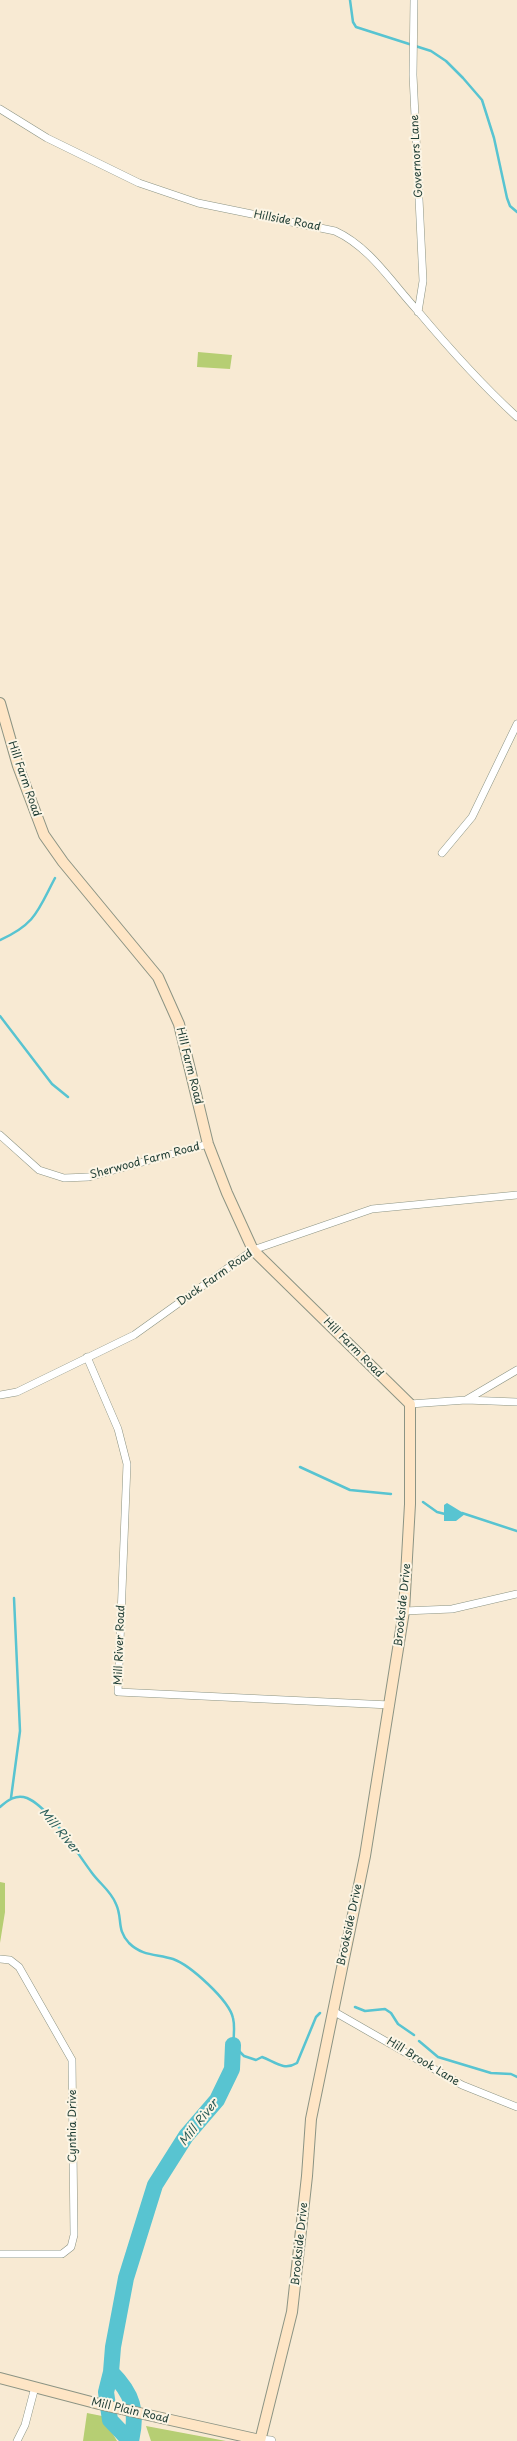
<!DOCTYPE html>
<style>
body{margin:0}
canvas{display:block;background:#f8ead3}
</style>
<canvas width="517" height="2441"></canvas>
<script>
const ctx = document.querySelector('canvas').getContext('2d');
ctx.lineJoin = 'round';
function paint(path, color) {
  ctx.fillStyle = color;
  ctx.fill(path, 'evenodd');
}
function trace(path, color, width, dash) {
  ctx.strokeStyle = color;
  ctx.lineWidth = width;
  ctx.lineCap = dash ? 'butt' : 'round';
  ctx.setLineDash(dash || []);
  ctx.stroke(path);
}
function drawText(font, color, halo, rows, align = 'center') {
  ctx.font = font + ' "Playpen Sans",sans-serif';
  ctx.lineWidth = 4;
  ctx.setLineDash([]);
  ctx.textBaseline = 'middle';
  ctx.strokeStyle = halo;
  ctx.fillStyle = color;
  for (const [text, x, y, turn = 0] of rows) {
    ctx.save();
    ctx.translate(x, y);
    ctx.rotate((+turn || 0) * Math.PI / 180);
    ctx.textAlign = isNaN(turn) ? turn : align;
    if (halo) ctx.strokeText(text, 0, 0);
    ctx.fillText(text, 0, 0);
    ctx.restore();
  }
}
const green = new Path2D(`
 M198,352L232,355L230,369L197,367Z
 M0,1882L5,1883V1912L0,1943Z
 M87,2413L102,2416L117,2441H83Z
 M146,2426L226,2441H151Z`);
const water = new Path2D(`
 M447,1503L465,1514L456,1521H444V1505Z`);
const stream = new Path2D(`
 M350,0L353,22L356,27L431,51L446,61L463,78L482,100L494,138L507,198L510,206L517,212
 M0,940C36,924 38,910 55,878
 M0,1016L52,1084L68,1097
 M300,1467L350,1490L391,1494
 M423,1502L437,1512L445,1514
 M462,1513L517,1531
 M11,1798L20,1731L14,1598
 M0,1807C8,1800 16,1794 27,1798C49,1807 77,1853 92,1873C100,1884 111,1891 116,1904C123,1919 116,1929 129,1943C142,1956 156,1954 173,1959C190,1965 229,2000 233,2018C235,2026 234,2036 233,2045L244,2056L256,2060L262,2057C275,2062 284,2071 297,2063L316,2017L320,2013
 M355,2007L365,2011L385,2009L391,2013L398,2024L414,2035
 M419,2041L438,2057L491,2073L511,2074L517,2077`);
const river = new Path2D(`
 M111,2372C133,2394 138,2411 131,2441
 M130,2441L110,2420L106,2392L111,2372L113,2347L126,2278L155,2185L186,2136L217,2100L232,2069L233,2045`);
const minor = new Path2D(`
 M414,0L413,75L423,281L418,312
 M0,109L47,138L139,183L198,203L335,231C370,247 391,282 417,310C448,347 481,384 517,417
 M442,853L472,817L517,724
 M0,1135L39,1170L64,1178L89,1177L208,1144
 M87,1357L118,1429L127,1464L118,1692L390,1705
 M0,1395L17,1392L134,1335L253,1250L372,1209L517,1195
 M466,1400L517,1370
 M410,1404L466,1400L517,1402
 M404,1611L452,1609L517,1594
 M0,1959L10,1960L19,1967L72,2060L74,2235L71,2247L62,2254H0
 M333,2011L462,2085L517,2107
 M17,2441L25,2425L35,2387`);
const tertiary = new Path2D(`
 M260,2440L271,2441`);
const secondary = new Path2D(`
 M0,703L18,766L44,835L63,862L158,977L179,1024L208,1144L227,1193L253,1250L410,1404V1504L404,1611L365,1856L311,2119L307,2176L292,2312L260,2441
 M0,2378L99,2404L260,2440`);
const streetNames = [
 ["Governors Lane",417,156,-93],
 ["Hillside Road",287,221,11],
 ["Hill Farm Road",24,779,71],
 ["Hill Farm Road",189,1066,76],
 ["Sherwood Farm Road",145,1161,-15],
 ["Duck Farm Road",215,1278,-35],
 ["Hill Farm Road",353,1348,45],
 ["Brookside Drive",403,1605,-84],
 ["Mill River Road",120,1645,-88],
 ["Brookside Drive",350,1925,-78],
 ["Hill Brook Lane",423,2062,31],
 ["Cynthia Drive",73,2126,-90],
 ["Brookside Drive",300,2244,-84],
 ["Mill Plain Road",130,2411,13]
];
const waterNames = [
 ["Mill River",59,1831,50],
 ["Mill River",199,2123,-52]
];
paint(green, '#b6ce73');
paint(water, '#58c4d1');
trace(stream, '#58c4d1', 2.5);
trace(river, '#58c4d1', 16);
trace(minor, '#8c9484', 8);
trace(tertiary, '#8c9484', 10);
trace(secondary, '#8c9484', 12);
trace(minor, '#fff', 7);
trace(tertiary, '#fff', 9);
trace(secondary, '#fee5c5', 10);
drawText('11px', '#1f3d34', '#fcf5e5', streetNames);
drawText('italic 12px', '#2d5f5b', '#fcf5e5', waterNames);
</script>
